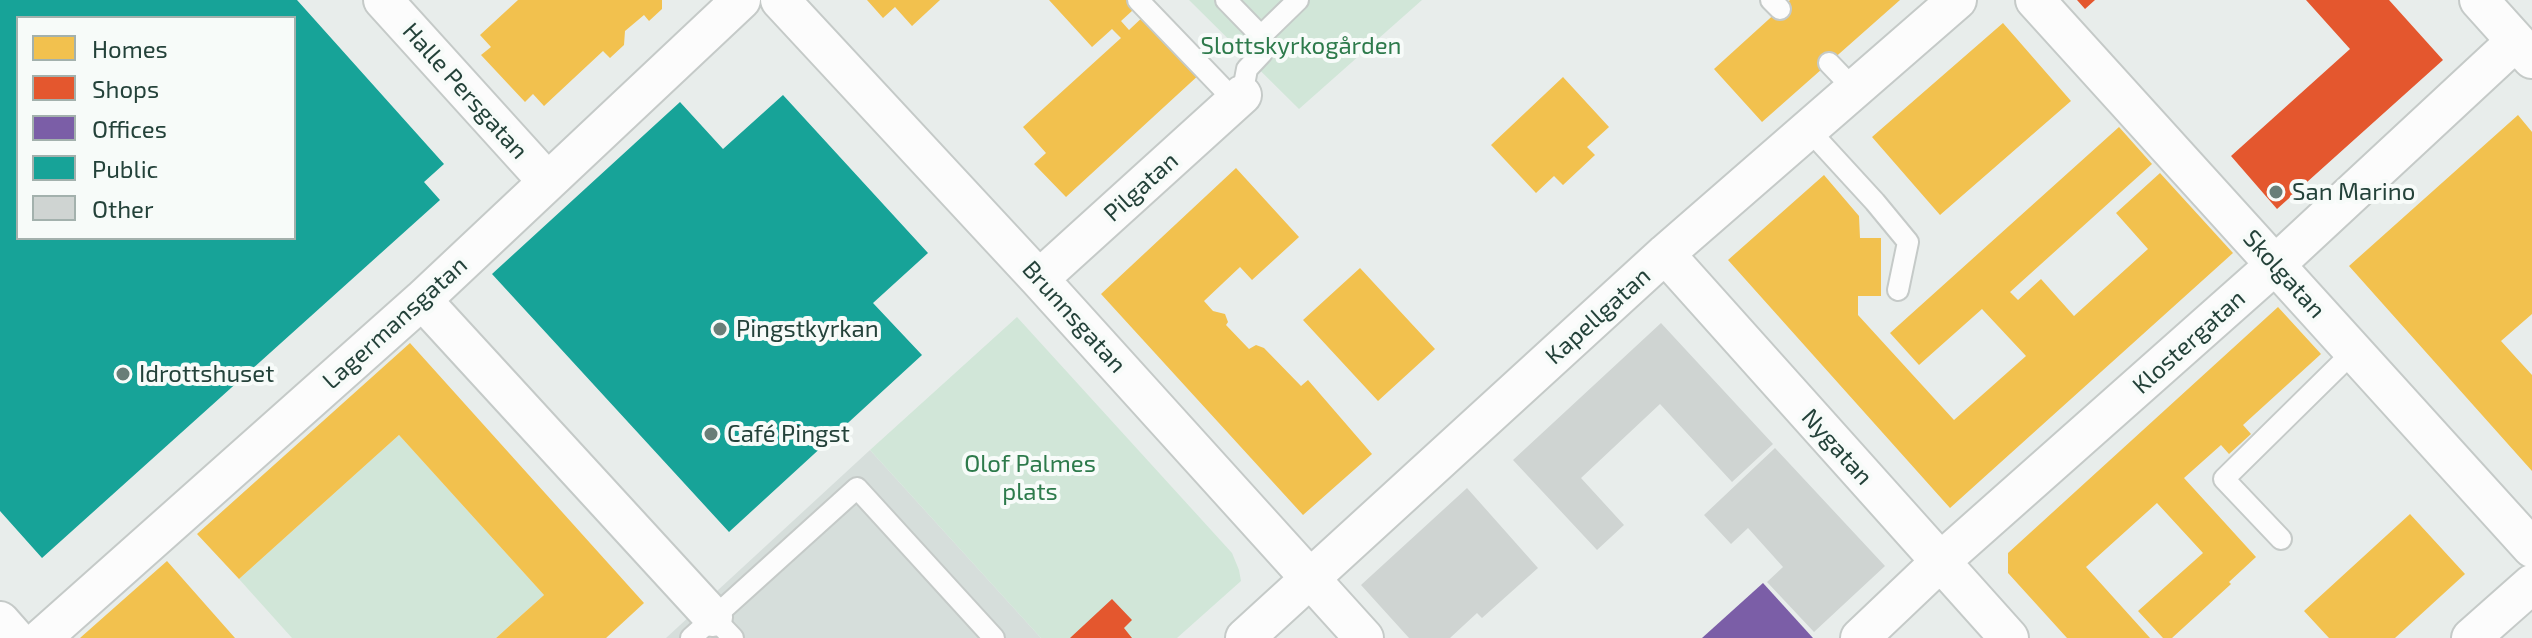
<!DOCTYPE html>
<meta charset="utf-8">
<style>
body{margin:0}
#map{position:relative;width:2532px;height:638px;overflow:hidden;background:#e8edeb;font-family:"Exo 2",sans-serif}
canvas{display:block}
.legend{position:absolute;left:16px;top:16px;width:280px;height:224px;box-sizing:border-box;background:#f7fbf9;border:2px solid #a3b1ad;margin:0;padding:10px 14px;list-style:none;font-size:24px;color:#24423a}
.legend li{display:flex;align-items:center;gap:16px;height:40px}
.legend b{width:40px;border:2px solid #a3b1ad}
</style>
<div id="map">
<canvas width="2532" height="638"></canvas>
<ul class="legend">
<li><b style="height:22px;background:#f2c14e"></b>Homes</li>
<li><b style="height:22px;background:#e4572e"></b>Shops</li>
<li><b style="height:22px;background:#7b5ea7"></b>Offices</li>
<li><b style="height:22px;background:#17a398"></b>Public</li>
<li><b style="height:22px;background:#cfd4d2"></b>Other</li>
</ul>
</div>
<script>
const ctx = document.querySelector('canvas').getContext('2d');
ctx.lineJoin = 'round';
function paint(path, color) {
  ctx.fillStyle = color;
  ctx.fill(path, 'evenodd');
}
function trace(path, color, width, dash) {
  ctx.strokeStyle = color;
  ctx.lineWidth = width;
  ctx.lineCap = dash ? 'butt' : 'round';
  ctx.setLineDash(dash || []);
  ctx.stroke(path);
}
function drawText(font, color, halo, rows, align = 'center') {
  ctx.font = font + ' "Exo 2",sans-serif';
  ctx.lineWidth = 8;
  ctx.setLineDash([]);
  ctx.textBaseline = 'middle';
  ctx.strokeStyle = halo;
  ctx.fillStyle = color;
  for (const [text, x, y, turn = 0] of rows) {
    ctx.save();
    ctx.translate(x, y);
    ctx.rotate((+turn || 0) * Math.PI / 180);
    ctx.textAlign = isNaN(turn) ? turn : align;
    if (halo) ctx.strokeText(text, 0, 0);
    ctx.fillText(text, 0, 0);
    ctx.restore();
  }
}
const built = new Path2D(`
 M870,450L1041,638H666Z`);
const green = new Path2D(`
 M1189,0H1422L1299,109Z
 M1017,317L1232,553L1239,570L1241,581L1177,638H1041L870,450Z
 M399,435L544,595L496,638H292L239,579Z`);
const homes = new Path2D(`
 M518,0H662V9L649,21L644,15L625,31L624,45L610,58L603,51L544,106L533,94L525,102L481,55L491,47L480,35Z
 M867,0H940L912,26L895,7L883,18Z
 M1049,0H1144L1121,21L1129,30L1147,13L1201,73L1066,197L1034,164L1046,153L1023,127L1121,38L1112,29L1092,47Z
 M1790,0H1900L1762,122L1714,69Z
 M2003,23L2071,101L1940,215L1872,137Z
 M1563,77L1609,127L1587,147L1595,155L1563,185L1554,176L1536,193L1491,145Z
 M2518,115L2532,132V314L2501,341L2532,375V471L2349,266Z
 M2119,127L2152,164L2010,292L2018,300L2041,279L2074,316L2148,249L2116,213L2160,173L2233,253L1950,508L1728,260L1824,175L1859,216L1860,238H1881V296H1858V315L1954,420L2026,356L1982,309L1919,365L1890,333Z
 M1236,168L1299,237L1252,280L1240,267L1204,301L1213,311L1225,314L1228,322L1226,325L1249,349L1256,345L1264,348L1301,386L1308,380L1372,454L1303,515L1101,294Z
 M1360,268L1435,349L1378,401L1303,320Z
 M2278,307L2321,354L2243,425L2251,434L2229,454L2221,445L2184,478L2256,557L2229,582L2231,584L2172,638H2163L2138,611L2203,553L2157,503L2086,567L2150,638H2067L2008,573V553Z
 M410,343L644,603L606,638H496L544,595L399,435L239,579L197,534Z
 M2410,514L2465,574L2395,638H2329L2304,611Z
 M167,561L235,638H80Z`);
const shops = new Path2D(`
 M2077,0H2095L2085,9Z
 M2306,0H2389L2443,60L2277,209L2231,156L2350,49Z
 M1112,599L1132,620L1124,628L1132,638H1070Z`);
const offices = new Path2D(`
 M1763,583L1813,638H1702Z`);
const public = new Path2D(`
 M0,0H297L444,164L424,182L440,200L42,558L0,511ZM18,18H294V238H18Z
 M783,95L928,253L873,303L922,355L729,532L492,274L680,102L723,149Z`);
const building = new Path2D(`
 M1661,323L1773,444L1732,482L1660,404L1581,478L1624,525L1597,550L1513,460Z
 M1775,448L1885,566L1814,632L1767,582L1783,567L1748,528L1731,544L1704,515Z
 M1467,488L1538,568L1482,618L1477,613L1450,638H1409L1361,585Z`);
const lane = new Path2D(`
 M1138,0L1235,101
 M1226,0L1261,36
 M1771,0L1780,9
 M1829,63L1854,89
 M1242,95L1247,69L1262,53L1261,36L1298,0
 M1808,129L1875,202L1908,242L1898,290
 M2281,539L2224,479L2353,352
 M713,617L733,638
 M691,638L857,488L994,638`);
const street = new Path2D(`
 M383,0L547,181
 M780,0L1039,279L1364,638
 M2035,0L2532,548
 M2479,0L2532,59
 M1665,254L2009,638
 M1039,279L1242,95
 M422,300L713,617
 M0,621L15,638
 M42,638L422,300L741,0
 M1245,638L1665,254L1957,0
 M1860,638L1940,562L2276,264L2515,42
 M2471,638L2532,584`);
const markers = [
 [2276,192,8,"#697e78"],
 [720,329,8,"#697e78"],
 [123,374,8,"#697e78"],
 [711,434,8,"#697e78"]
];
const parkNames = [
 ["Slottskyrkogården",1301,46],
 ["Olof Palmes",1030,464],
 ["plats",1030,492]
];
const streetNames = [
 ["Halle Persgatan",465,91,48],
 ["Pilgatan",1141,187,-42],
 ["Skolgatan",2284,274,48],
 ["Kapellgatan",1598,316,-42],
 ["Brunnsgatan",1074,317,48],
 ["Lagermansgatan",395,323,-42],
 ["Klostergatan",2189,342,-42],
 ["Nygatan",1837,447,48]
];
const poiNames = [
 ["San Marino",2292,192],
 ["Pingstkyrkan",736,329],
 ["Idrottshuset",139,374],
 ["Café Pingst",727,434]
];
paint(built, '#d6dedb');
paint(green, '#d1e6d8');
paint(homes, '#f2c14e');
paint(shops, '#e4572e');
paint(offices, '#7b5ea7');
paint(public, '#17a398');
paint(building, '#cfd4d2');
trace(lane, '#c5cac8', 24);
trace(street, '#c5cac8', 42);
trace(lane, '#fcfcfc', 20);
trace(street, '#fcfcfc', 38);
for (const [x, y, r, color] of markers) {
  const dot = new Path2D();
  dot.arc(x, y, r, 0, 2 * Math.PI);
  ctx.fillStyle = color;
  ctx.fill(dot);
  trace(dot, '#f7fbf9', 3);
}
drawText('24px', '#2d7a4b', '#f7fbf9', parkNames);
drawText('24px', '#24423a', '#f7fbf9', streetNames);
drawText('24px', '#24423a', '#f7fbf9', poiNames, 'left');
</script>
